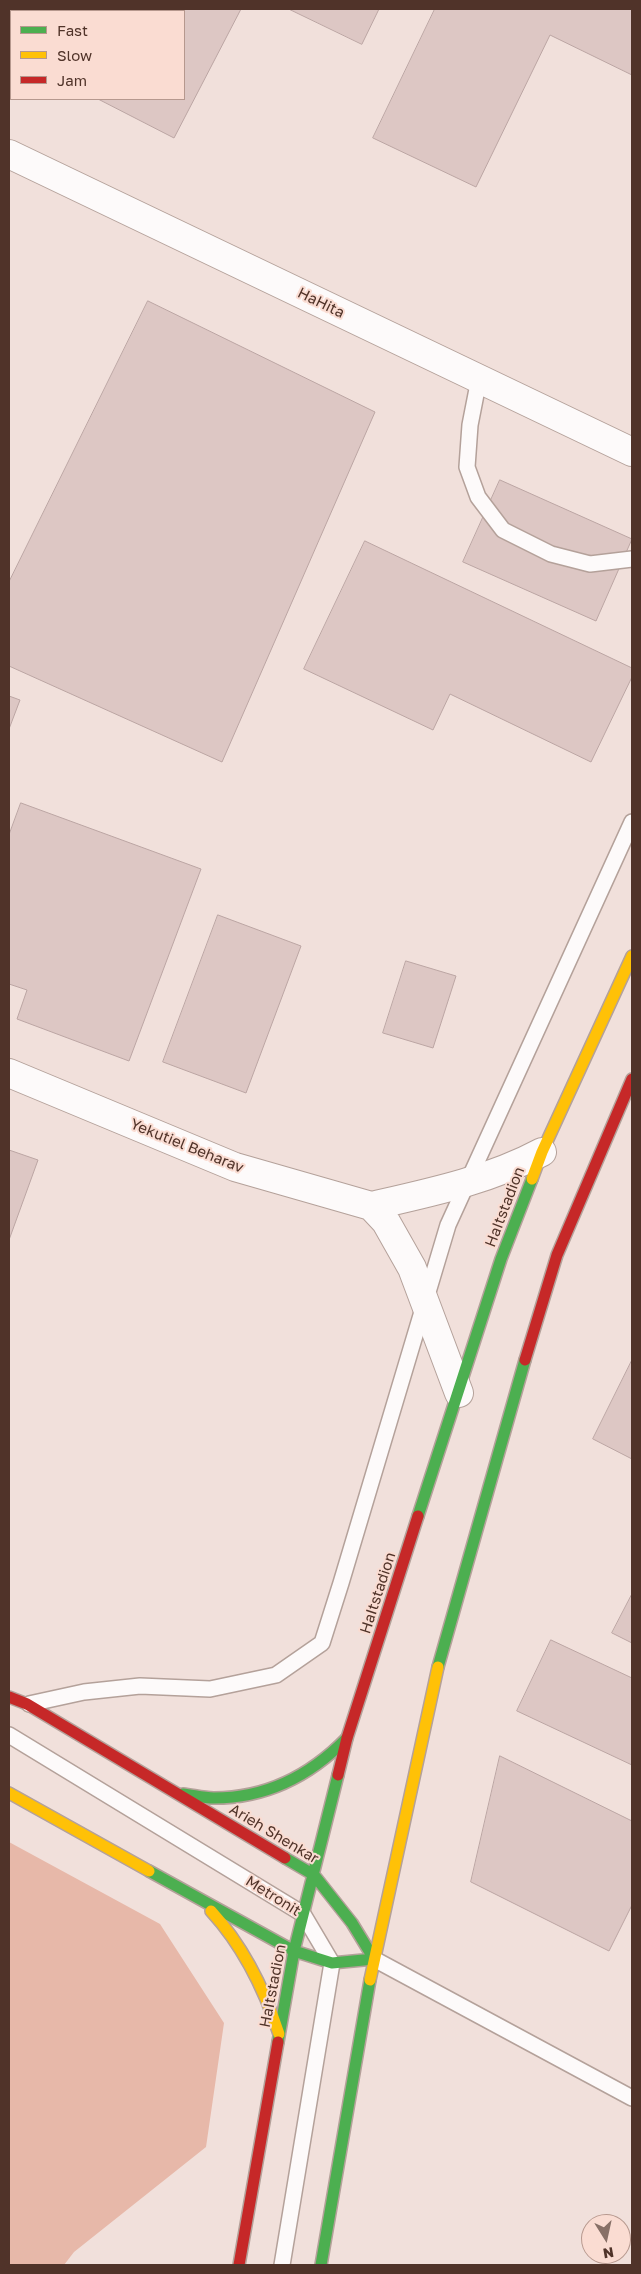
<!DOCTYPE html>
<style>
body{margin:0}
#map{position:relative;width:641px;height:2274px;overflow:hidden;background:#f1e0db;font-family:"Golos Text",sans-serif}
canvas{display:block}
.frame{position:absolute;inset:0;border:10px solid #503329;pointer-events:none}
.legend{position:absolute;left:10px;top:10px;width:175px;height:90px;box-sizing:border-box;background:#fadcd2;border:1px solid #b6988e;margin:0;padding:6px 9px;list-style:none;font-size:15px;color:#503329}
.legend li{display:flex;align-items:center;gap:10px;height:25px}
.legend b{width:25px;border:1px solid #b6988e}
.north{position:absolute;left:581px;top:2214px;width:50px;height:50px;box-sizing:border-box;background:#fadcd2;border:1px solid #b6988e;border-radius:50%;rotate:170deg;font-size:14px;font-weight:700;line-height:20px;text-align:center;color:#503329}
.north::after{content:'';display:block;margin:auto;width:18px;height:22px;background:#887067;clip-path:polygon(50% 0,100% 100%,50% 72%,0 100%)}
</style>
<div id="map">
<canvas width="641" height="2274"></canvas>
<div class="frame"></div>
<ul class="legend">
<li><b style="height:6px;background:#4caf50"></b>Fast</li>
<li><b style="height:6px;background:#ffc107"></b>Slow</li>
<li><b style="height:6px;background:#c62828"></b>Jam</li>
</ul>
<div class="north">N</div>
</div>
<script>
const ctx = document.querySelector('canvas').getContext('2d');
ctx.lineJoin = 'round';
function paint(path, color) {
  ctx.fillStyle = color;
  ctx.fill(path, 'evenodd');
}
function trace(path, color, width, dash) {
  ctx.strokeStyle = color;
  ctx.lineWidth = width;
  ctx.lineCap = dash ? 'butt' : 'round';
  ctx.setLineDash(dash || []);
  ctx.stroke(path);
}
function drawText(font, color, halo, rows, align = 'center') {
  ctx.font = font + ' "Golos Text",sans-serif';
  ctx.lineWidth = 4;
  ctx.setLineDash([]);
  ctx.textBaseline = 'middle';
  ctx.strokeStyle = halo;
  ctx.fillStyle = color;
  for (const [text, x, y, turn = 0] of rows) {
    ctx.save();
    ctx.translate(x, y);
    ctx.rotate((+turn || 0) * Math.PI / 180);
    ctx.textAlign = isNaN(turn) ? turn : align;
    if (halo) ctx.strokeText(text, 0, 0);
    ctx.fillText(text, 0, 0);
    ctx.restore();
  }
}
const forest = new Path2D(`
 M9,1842L160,1924L224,2023L206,2147L74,2252L64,2265H9Z`);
const building = new Path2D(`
 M9,9H241L174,138L98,99H184V11H11V55L9,53Z
 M289,9H379L362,44Z
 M435,9H632V75L550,35L476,187L373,138Z
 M148,301L375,412L222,762L9,666V582Z
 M500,480L632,539L596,621L463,562Z
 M365,541L632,668V677L591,762L450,694L433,730L304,669Z
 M9,696L20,700L9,729Z
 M21,803L201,869L129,1061L17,1019L27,990L9,984V835Z
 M218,915L301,946L246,1093L163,1062Z
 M406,961L456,976L433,1048L383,1033Z
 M9,1150L38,1160L9,1240Z
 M632,1360V1459L593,1439Z
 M632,1594V1643L612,1633Z
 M551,1640L632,1678V1765L517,1711Z
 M500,1756L632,1821V1905L609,1951L471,1882Z`);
const lane = new Path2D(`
 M479,379L470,425L467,467L478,497L503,530L551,554L590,564L632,559
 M29,1704L84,1692L140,1686L210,1689L276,1675L322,1643L341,1583L448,1225L632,822
 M9,1735L303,1914L332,1963L282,2265
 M374,1959L632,2098`);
const street = new Path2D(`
 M9,154L632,452
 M9,1073L235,1167L371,1206L386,1222L412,1268L459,1393
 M371,1206C428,1193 490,1180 542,1152`);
const fast = new Path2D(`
 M418,1516L501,1259L532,1179
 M438,1667L525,1360
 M183,1794C193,1795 203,1798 214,1798C266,1798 311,1775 347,1738
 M149,1871L294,1951L332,1963L374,1959L352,1923L314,1875L285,1858
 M278,2042L294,1951L338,1775
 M321,2265L370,1980`);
const slow = new Path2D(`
 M532,1179L542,1152L632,956
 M9,1793L149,1871
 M211,1911C244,1947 264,1988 279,2034
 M370,1980L438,1667`);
const jam = new Path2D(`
 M525,1360L557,1255L632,1079
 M9,1697L27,1704L285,1858
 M338,1775L347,1738L418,1516
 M239,2265L278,2042`);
const streetNames = [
 ["HaHita",321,303,26],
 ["Yekutiel Beharav",187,1146,22],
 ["HaItstadion",505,1207,-69],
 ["HaItstadion",378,1593,-72],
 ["Arieh Shenkar",274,1834,31],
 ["Metronit",273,1896,32],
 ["HaItstadion",273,1986,-79]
];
paint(forest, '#e7b8a9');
paint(building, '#ddc7c4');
trace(building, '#bba5a3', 1);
trace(lane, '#b4a19a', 18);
trace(street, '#b4a19a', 30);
trace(fast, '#b4a19a', 14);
trace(slow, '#b4a19a', 14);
trace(jam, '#b4a19a', 14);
trace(lane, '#fdfafa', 15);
trace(street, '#fdfafa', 28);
trace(fast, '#4caf50', 11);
trace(slow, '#ffc107', 11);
trace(jam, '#c62828', 11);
drawText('15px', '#503329', '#fadcd2', streetNames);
</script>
